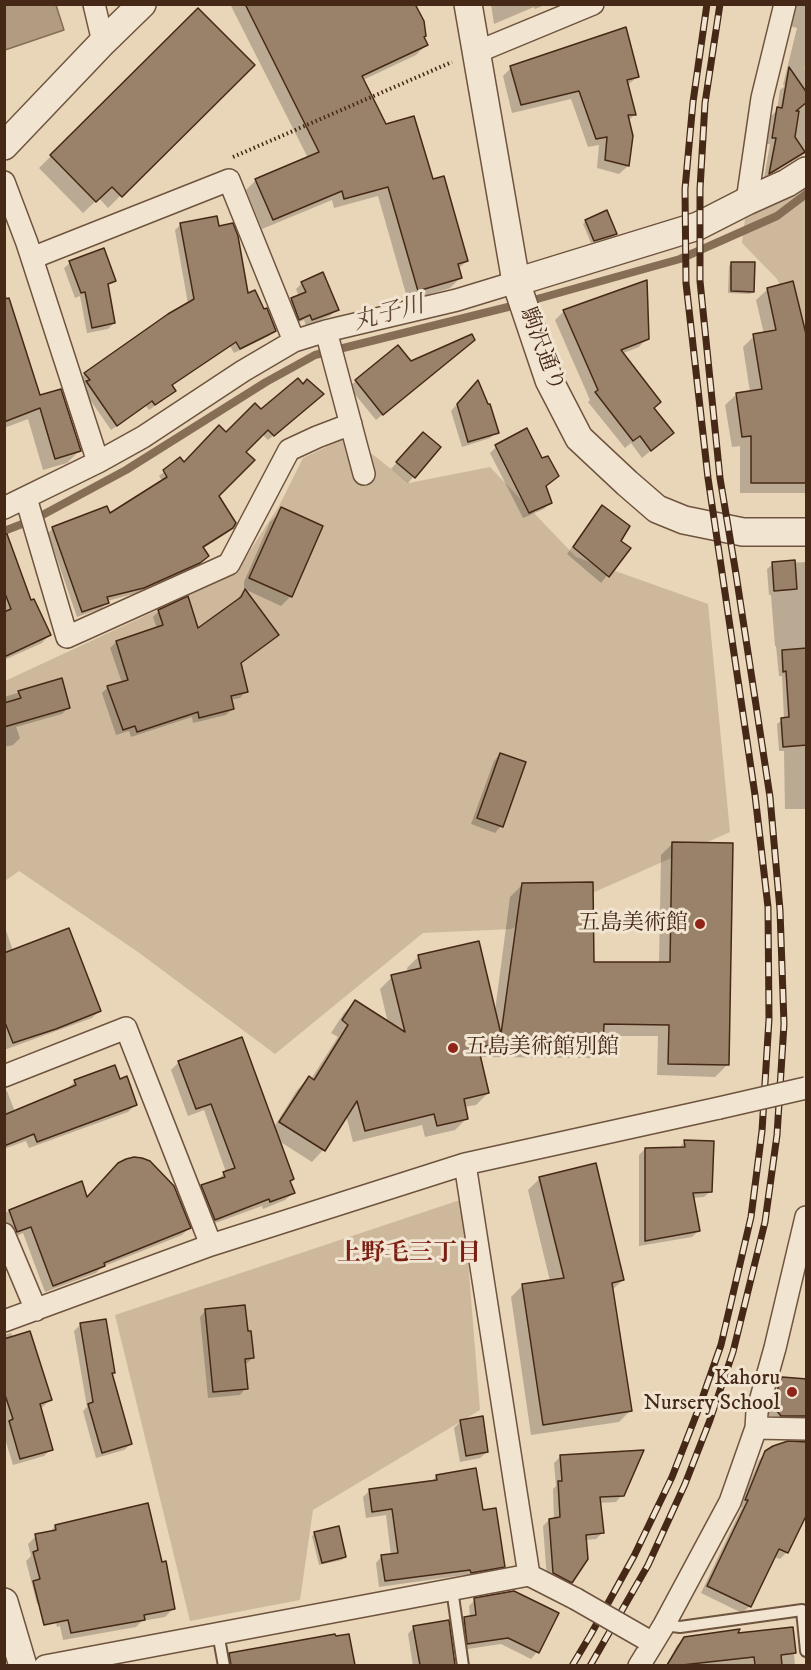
<!DOCTYPE html>
<meta charset="utf-8">
<style>
body{margin:0}
#map{position:relative;width:811px;height:1670px;overflow:hidden;background:#e9d5b8;font-family:"IM FELL DW Pica",serif}
canvas{display:block}
.frame{position:absolute;inset:0;border:6px solid #452916;pointer-events:none}
</style>
<div id="map">
<canvas width="811" height="1670"></canvas>
<div class="frame"></div>
</div>
<script>
const ctx = document.querySelector('canvas').getContext('2d');
ctx.lineJoin = 'round';
function paint(path, color) {
  ctx.fillStyle = color;
  ctx.fill(path, 'evenodd');
}
function trace(path, color, width, dash) {
  ctx.strokeStyle = color;
  ctx.lineWidth = width;
  ctx.lineCap = dash ? 'butt' : 'round';
  ctx.setLineDash(dash || []);
  ctx.stroke(path);
}
function drawText(font, color, halo, rows, align = 'center') {
  ctx.font = font + ' "IM FELL DW Pica","Noto Serif JP",serif';
  ctx.lineWidth = 6;
  ctx.setLineDash([]);
  ctx.textBaseline = 'middle';
  ctx.strokeStyle = halo;
  ctx.fillStyle = color;
  for (const [text, x, y, turn = 0] of rows) {
    ctx.save();
    ctx.translate(x, y);
    ctx.rotate((+turn || 0) * Math.PI / 180);
    ctx.textAlign = isNaN(turn) ? turn : align;
    if (halo) ctx.strokeText(text, 0, 0);
    ctx.fillText(text, 0, 0);
    ctx.restore();
  }
}
const green = new Path2D(`
 M806,177V342L777,279L742,243L746,210Z
 M349,436L409,483L490,467L576,557L708,604L730,832L511,929L423,933L275,1054L138,952L19,871L5,881V681L235,574L279,506L303,458Z
 M463,1199L480,1410L313,1510L300,1600L190,1621L115,1315Z`);
const water = new Path2D(`
 M4,5H56L64,30L5,50Z`);
const shadow = new Path2D(`
 M230,4H414L423,37L426,45L416,55L363,80L385,126L432,181L467,261L458,269L460,278L450,288L408,301L378,196L334,208L332,200L262,229L246,190L256,180L308,158Z
 M491,4H547L535,9L534,7L494,24Z
 M794,4H806V63L804,69L806,67V153L764,178L770,144H767L771,116L777,110L780,90L785,86L783,85L797,28L789,26Z
 M198,10L252,65L108,208L99,198L83,213L39,168Z
 M511,68L637,77L628,85L635,114L628,121L631,136L628,166L619,174L597,168L599,145L588,147L571,99L512,113L503,76Z
 M586,221L615,234L613,237L591,243L583,224Z
 M181,224L247,295L275,331L269,336L234,353L230,346L171,386L175,391L169,396L149,410L146,406L111,430L82,388L80,379L85,374L188,304L175,230Z
 M103,250L114,280L107,286L114,323L108,329L87,333L80,296L75,298L64,268L70,263Z
 M732,263L753,291L750,294L728,293L729,266Z
 M302,283L337,309L330,316L306,326L304,320L293,325L285,306L291,300L299,297L296,289Z
 M4,289L39,397L79,451L67,463L43,470L28,419L4,428Z
 M768,289L806,355V493H740V446L732,447L725,405L737,394L750,392L743,347L754,336L764,334L756,300Z
 M564,311L647,338L639,347L621,354L653,409L672,433L642,458L631,443L625,448L588,402L590,400L555,320Z
 M467,346L376,420L349,387L356,381Z
 M471,388L497,432L490,438L462,447L451,411Z
 M317,399L268,440L262,434L244,452L218,496L232,527L227,533L202,549V561L193,568L137,593L107,601V602L102,608L77,617L48,533L53,528L109,515L163,482L159,476L180,459L183,464L261,411Z
 M416,440L439,448L408,483L391,469Z
 M496,447L541,460L557,476L545,487L550,503L544,509L523,518L490,453Z
 M602,507L619,541L629,548L601,583L567,554L596,513Z
 M280,512L291,596L281,606L244,589V582L270,522Z
 M806,562V809H785L784,751H779L777,724L784,719L782,676H779L776,646H775L771,595H769L767,569L773,564Z
 M4,566L31,602L49,635L42,643L4,660Z
 M244,591L240,664L246,691L240,698L230,700L232,709L226,715L193,723L192,717L131,737L129,731L116,735L102,693L108,687L122,683L110,648L116,642L157,629L153,617L159,611L198,631L237,602L239,597Z
 M61,680L68,708L62,714L16,727L20,738L13,745L4,747V697Z
 M500,754L501,826L495,833L471,824L494,761Z
 M673,843L727,1065L715,1077L657,1075L658,1036H602V1046L590,1058L479,1057L488,1093L476,1105L464,1107L467,1118L455,1130L425,1137L422,1125L353,1142L346,1115L323,1150L312,1162L279,1141L293,1179L289,1182L293,1193L285,1200L263,1209L262,1206L207,1226L195,1194L202,1187L216,1181L226,1172L204,1110L188,1116L171,1070L179,1062L274,1127L297,1090L309,1078L311,1079L338,1037L331,1033L344,1013L355,1002L388,1023L380,989L392,977L408,973L407,968L419,956L495,1011L510,897L522,885L592,963H659L661,855Z
 M4,924L13,951L99,1011L92,1018L4,1050Z
 M119,1080L135,1105L128,1112L29,1148L26,1141L4,1149V1092L7,1091L15,1112L68,1090V1088L75,1081Z
 M685,1141L711,1191L704,1197L693,1198L698,1231L692,1237L639,1246V1155L645,1149L679,1148Z
 M540,1178L623,1280L612,1290L630,1411L619,1422L531,1435L511,1297L522,1286L550,1281L528,1190Z
 M81,1183L86,1199L189,1228L182,1235L102,1267L96,1273L45,1292L23,1233L10,1239L4,1231V1213Z
 M206,1310L247,1332L253,1358L246,1364H244L246,1388L240,1395L208,1398L200,1317Z
 M81,1324L114,1372L111,1374L131,1444L124,1450L96,1458L83,1411L87,1407L74,1331Z
 M11,1333L50,1399L43,1407L39,1408L51,1449L44,1456L13,1465L4,1435V1427L6,1426L4,1420V1335Z
 M783,1378L806,1380V1426L774,1422L766,1413L775,1386Z
 M461,1421L487,1452L480,1458L460,1462L454,1428Z
 M766,1453L787,1552L780,1559L774,1557L750,1606L742,1613L701,1593L742,1507H739L759,1460Z
 M561,1456L622,1495L616,1502L599,1503L603,1532L596,1539L585,1540L571,1582L565,1588L547,1579L543,1526L549,1520H554L553,1489L556,1486L554,1463Z
 M437,1476L482,1512L503,1566L497,1572L465,1578L464,1575L379,1587L376,1563L382,1556L391,1555L386,1515L366,1518L363,1497L369,1491L431,1482Z
 M55,1526L173,1609L165,1617L142,1621L136,1627L63,1640L60,1626L57,1627L53,1611L42,1603L37,1604L26,1561L31,1556L28,1544L36,1536L49,1533Z
 M315,1533L345,1557L342,1560L319,1565L312,1536Z
 M475,1600L537,1652L531,1659L501,1644L461,1650L458,1625L464,1618L470,1617L469,1606Z
 M414,1627L434,1653L450,1666H413L408,1634Z
 M792,1628L795,1666H666L677,1645L685,1638Z
 M348,1635L353,1666H232L231,1661Z`);
const stream = new Path2D(`
 M4,531L35,519L126,470L266,382L315,355L512,306L680,259L777,216L806,194`);
const building = new Path2D(`
 M245,4H415L424,21L426,36L424,37L428,45L362,76L386,124L414,116L433,179L444,176L468,261L458,264L462,278L418,291L388,187L344,199L342,191L273,220L255,179L319,152Z
 M198,8L255,65L122,197L112,187L96,202L50,155Z
 M626,27L639,77L627,80L636,115H628L633,136L629,166L605,160L607,137L596,139L579,91L521,105L510,66Z
 M789,67L807,93V102L796,111H799L795,137L805,152L769,174L776,138H772L777,107L782,108Z
 M607,210L617,234L594,241L585,220Z
 M217,216L219,226L233,223L238,236L248,293L255,290L264,309L267,308L276,331L240,349L236,342L172,385L176,391L155,405L152,401L117,426L86,381L90,380L84,373L168,314L194,299L180,223Z
 M104,248L116,281L108,284L115,323L92,328L85,292L81,293L69,261Z
 M731,262H755L754,292L731,291Z
 M323,272L339,310L312,320L310,315L299,320L291,298L306,292L301,282Z
 M647,280L649,339L621,350L661,402L654,408L674,433L651,451L640,436L633,441L595,392L598,390L563,310Z
 M793,281L807,338V483H751V436L742,437L736,393L762,389L753,334L776,330L767,288Z
 M9,298L40,395L61,389L81,451L55,459L40,408L4,422V299Z
 M472,334L475,340L383,415L355,380L398,345L411,361Z
 M298,378L303,384L307,379L324,394L274,436L268,430L246,452L255,460L219,496L236,523L233,528L203,547L209,556L200,563L144,588L107,597L109,603L82,612L52,527L107,506L110,513L167,477L163,470L180,457L184,462L219,425L226,432L255,403L261,409Z
 M478,380L488,404H490L499,433L468,442L457,404Z
 M527,428L542,458L548,456L559,476L546,486L552,503L529,513L495,445Z
 M423,432L441,447L415,478L396,462Z
 M602,505L630,526L621,541L631,548L609,577L573,547Z
 M281,507L323,526L292,597L249,578Z
 M4,534H7L31,600L34,599L51,635L4,657V612L11,609L4,591Z
 M795,560L797,589L774,591L772,562Z
 M245,589L279,635L241,663L248,692L231,696L234,709L199,718L198,712L137,732L135,726L123,730L107,686L128,680L116,641L163,625L158,610L188,596L198,628L241,597Z
 M807,648V745L783,747L781,718L789,717L786,671L783,672L782,650Z
 M62,678L70,708L4,727V703L21,698L18,691Z
 M500,753L526,762L503,827L477,818Z
 M672,842L733,843L729,1065L668,1064L669,1025L604,1024L603,1046H478L489,1093L464,1099L468,1119L437,1126L434,1114L365,1131L357,1101L325,1151L279,1122L309,1076L314,1080L348,1025L342,1020L355,1000L405,1032L391,975L421,968L418,955L479,941L501,1034L522,883L593,882L594,962H670Z
 M69,928L101,1011L56,1029L13,1043L4,1020V953Z
 M242,1037L294,1179L290,1181L295,1193L270,1202L269,1199L215,1220L201,1185L225,1177L223,1172L235,1168L211,1104L196,1109L178,1061Z
 M115,1065L120,1079L127,1076L137,1105L37,1142L34,1134L4,1146V1115L76,1085L74,1080Z
 M684,1140L714,1141L712,1192L693,1193L700,1231L645,1241V1148L685,1147Z
 M134,1157L142,1158L150,1161L174,1186L191,1228L104,1263L105,1266L53,1286L31,1227L17,1232L9,1210L82,1181L87,1197L118,1163L126,1159Z
 M596,1163L624,1280L612,1283L632,1411L543,1425L522,1284L564,1278L539,1177Z
 M245,1305L248,1331H251L254,1358L245,1359L248,1389L213,1392L205,1309Z
 M106,1319L115,1373H112L132,1444L102,1453L88,1404L93,1402L80,1323Z
 M30,1331L52,1400L40,1404L53,1450L20,1459L9,1421L13,1419L4,1392V1339Z
 M782,1377L807,1379V1416H781L772,1405Z
 M483,1416L488,1452L466,1456L460,1420Z
 M788,1441L807,1442V1514L788,1553L779,1549L751,1607L707,1586L748,1500H745L765,1451L773,1446Z
 M644,1450L624,1496L600,1497L604,1533L586,1535L588,1559L572,1583L553,1573L549,1519L560,1517L558,1481H562L560,1455Z
 M476,1468L483,1510L496,1508L505,1567L471,1573L470,1570L385,1581L381,1555L398,1553L392,1509L372,1512L369,1489L437,1480L436,1475Z
 M148,1503L162,1562L166,1561L175,1609L144,1615L145,1620L71,1633L68,1620L44,1625L33,1581L40,1579L33,1552L38,1550L35,1534L56,1530L55,1525Z
 M339,1526L346,1557L322,1563L314,1532Z
 M514,1591L559,1613L539,1653L508,1638L467,1644L464,1617L476,1615L474,1598Z
 M449,1620L455,1665H420L413,1626Z
 M793,1627L796,1653L781,1655L782,1665H755L754,1657L682,1665H667L684,1637L740,1629L738,1633Z
 M335,1634L336,1636L349,1634L355,1665H231L229,1653Z`);
const path = new Path2D(`
 M233,157L452,62`);
const service = new Path2D(`
 M452,1589L463,1666
 M664,1625L680,1627L802,1610L806,1651
 M218,1633L224,1666`);
const minor = new Path2D(`
 M94,4L103,42
 M477,52L593,4
 M4,182L27,243L98,462
 M747,201L762,98L785,4
 M32,258L229,180L294,341
 M326,331L364,474
 M26,498L67,637L229,564L289,450L317,437L351,424
 M4,508L98,462L143,437L243,371L294,341L326,331L457,300L516,282
 M4,1076L126,1028L211,1245
 M465,1164L529,1575
 M4,1234L36,1310
 M4,1321L211,1245L465,1164L719,1108
 M756,1428L806,1429
 M45,1666L529,1575L576,1599
 M639,1666L664,1625L730,1502L756,1428L757,1412L775,1348L806,1217`);
const tertiary = new Path2D(`
 M468,4L516,282L549,380L579,438L627,483L657,509L684,520L743,532H806
 M4,146L103,42L142,4
 M516,282L698,226L747,201L787,183L806,171
 M4,1602L23,1666`);
const rail = new Path2D(`
 M572,1666L591,1634L634,1556L672,1477L697,1413L721,1345L751,1217L762,1131L769,1019L768,907L755,795L708,478L686,283L685,189L693,102L707,4
 M590,1666L648,1565L685,1484L710,1420L733,1352L765,1222L777,1135L784,1024L780,910L770,797L736,574L720,478L700,281V189L705,103L720,4`);
const minorBridge = new Path2D(`
 M719,1108L806,1088
 M576,1599L644,1638`);
const markers = [
 [700,924,6,"#8f2418"],
 [453,1048,6,"#8f2418"],
 [792,1392,6,"#8f2418"]
];
const streetNames = [
 ["駒沢通り",541,350,69]
];
const poiNames = [
 ["五島美術館",688,924],
 ["五島美術館別館",465,1048,"left"],
 ["Kahoru",780,1379],
 ["Nursery School",780,1404]
];
const waterNames = [
 ["丸子川",389,315,-15]
];
const neighbourhoodNames = [
 ["上野毛三丁目",409,1255]
];
paint(green, '#cdb89c');
paint(water, '#b19b81');
trace(water, '#866d56', 1.5);
paint(shadow, '#0003');
trace(stream, '#866d56', 8);
paint(building, '#9a826a');
trace(building, '#452916', 1.5);
trace(service, '#6e543e', 14);
trace(minor, '#6e543e', 24);
trace(tertiary, '#6e543e', 30);
trace(path, '#452916', 4, [1.5, 3]);
trace(service, '#f1e4d1', 10);
trace(minor, '#f1e4d1', 21);
trace(tertiary, '#f1e4d1', 27);
trace(rail, '#452916', 7);
trace(rail, '#f1e4d1', 4.5, [14]);
trace(minorBridge, '#6e543e', 24, []);
trace(minorBridge, '#f1e4d1', 21);
for (const [x, y, r, color] of markers) {
  const dot = new Path2D();
  dot.arc(x, y, r, 0, 2 * Math.PI);
  ctx.fillStyle = color;
  ctx.fill(dot);
  trace(dot, '#f1e4d1', 2);
}
drawText('22px', '#452916', '#f1e4d1', streetNames);
drawText('22px', '#452916', '#f1e4d1', poiNames, 'right');
drawText('italic 24px', '#604631', '#f1e4d1', waterNames);
drawText('bold 24px', '#7a1f14', '#f1e4d1', neighbourhoodNames);
</script>
